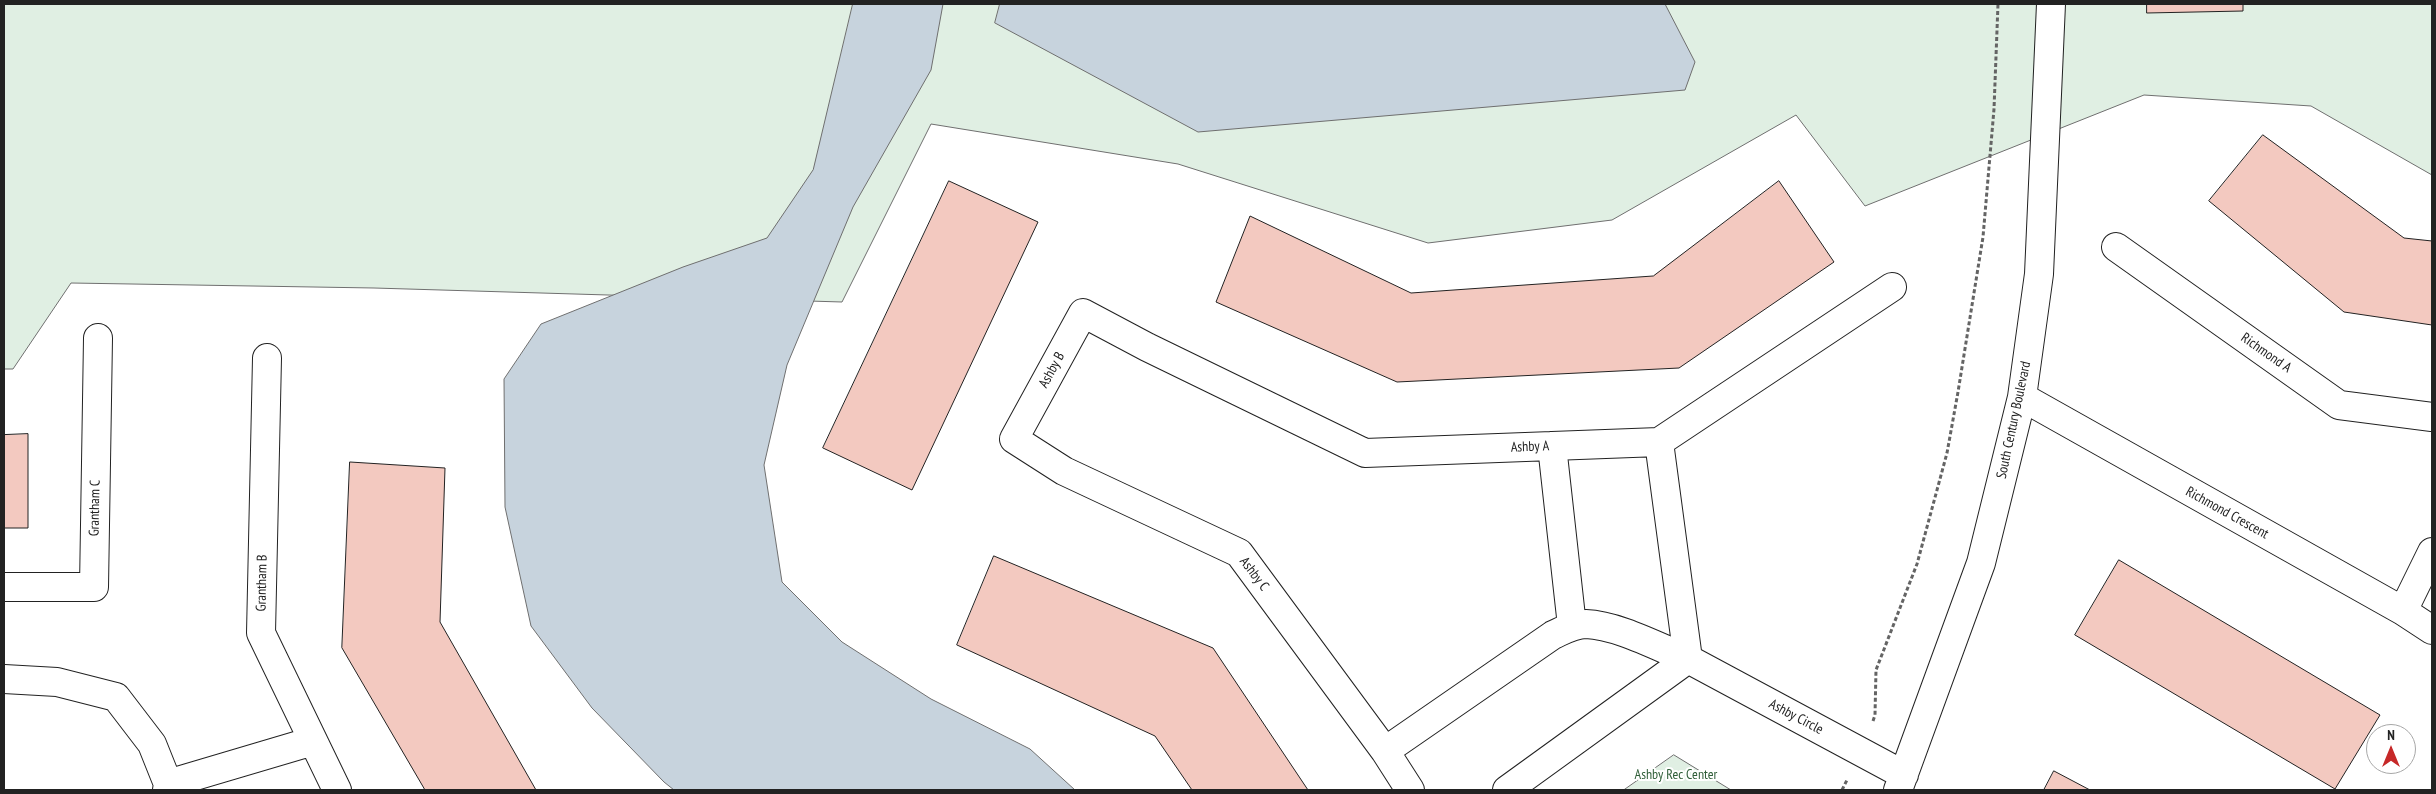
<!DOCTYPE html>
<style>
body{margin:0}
#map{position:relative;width:2436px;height:794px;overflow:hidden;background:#fff;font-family:"PT Sans Narrow",sans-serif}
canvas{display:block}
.frame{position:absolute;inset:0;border:5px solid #222;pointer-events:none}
.north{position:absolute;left:2366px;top:724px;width:50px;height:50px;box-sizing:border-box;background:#fff;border:1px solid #a7a7a7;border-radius:50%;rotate:0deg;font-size:14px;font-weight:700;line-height:20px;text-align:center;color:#222}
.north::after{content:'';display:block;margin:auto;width:18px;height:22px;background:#c62828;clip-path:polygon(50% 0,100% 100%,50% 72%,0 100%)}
</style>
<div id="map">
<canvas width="2436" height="794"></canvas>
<div class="frame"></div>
<div class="north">N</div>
</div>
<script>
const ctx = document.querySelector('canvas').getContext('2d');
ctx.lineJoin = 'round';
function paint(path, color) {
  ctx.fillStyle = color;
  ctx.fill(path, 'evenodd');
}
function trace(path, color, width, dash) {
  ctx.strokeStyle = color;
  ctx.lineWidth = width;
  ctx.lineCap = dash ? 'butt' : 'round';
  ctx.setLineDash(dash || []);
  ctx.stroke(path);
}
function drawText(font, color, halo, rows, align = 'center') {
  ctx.font = font + ' "PT Sans Narrow",sans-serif';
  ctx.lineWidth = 4;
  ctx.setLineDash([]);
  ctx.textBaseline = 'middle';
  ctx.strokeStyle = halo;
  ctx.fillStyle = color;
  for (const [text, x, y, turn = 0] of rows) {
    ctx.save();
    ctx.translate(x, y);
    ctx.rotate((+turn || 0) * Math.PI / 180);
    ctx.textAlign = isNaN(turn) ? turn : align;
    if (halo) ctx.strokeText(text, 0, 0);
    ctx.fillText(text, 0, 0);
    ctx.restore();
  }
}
const green = new Path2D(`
 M4,4H2432V175L2311,106L2144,95L1865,206L1796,115L1612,220L1428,243L1178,164L931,124L842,302L374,288L71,283L13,369H4Z
 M1674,755L1731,790H1624Z`);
const water = new Path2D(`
 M853,4H943L931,70L853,207L787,365L764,465L782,582L842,642L931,699L1030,749L1075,790H674L664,782L592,708L531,626L505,507L504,379L541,324L683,267L767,238L813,170Z
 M1000,4H1665L1695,62L1685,90L1198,132L995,23Z`);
const building = new Path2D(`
 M2147,4H2243V11L2147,13Z
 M2263,135L2404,238L2432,241V325L2344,312L2209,201Z
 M949,181L1038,222L912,490L823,448Z
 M1779,181L1834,262L1679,368L1397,382L1216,302L1250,216L1411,293L1653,276Z
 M28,434V528H4V435Z
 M350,462L445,468L440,622L536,790H425L342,648Z
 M994,556L1213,648L1308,790H1192L1155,736L957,645Z
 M2119,560L2380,715L2335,789L2075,635Z
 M2054,771L2090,790H2044Z`);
const path = new Path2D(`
 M1873,721L1875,715L1876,670L1917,564L1947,453L1958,392L1983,237L1994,109L1998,4
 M1842,790L1847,780`);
const minor = new Path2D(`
 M2116,247L2339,405L2432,417
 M267,358L261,633L337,790
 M2022,397L2403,611L2432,630
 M1659,442L1688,659L1904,775
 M1552,446L1572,626
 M4,587H94L98,338
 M2403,611L2432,552
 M4,679L57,682L116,697L152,744L168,784L167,790
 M1385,751L1553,635C1564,630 1574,624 1586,624C1617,625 1658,647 1688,659
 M168,784L313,741
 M1410,790L1385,751L1239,553L1064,471L1014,439L1083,313L1147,347L1365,453L1659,442L1892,287
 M1507,790L1688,659
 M1898,790L1981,563L2022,397L2039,274L2051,4`);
const streetNames = [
 ["Richmond A",2266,353,35],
 ["Ashby B",1052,370,-61],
 ["South Century Boulevard",2014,420,-78],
 ["Ashby A",1530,447,-2],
 ["Grantham C",95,508,-89],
 ["Richmond Crescent",2227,513,29],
 ["Ashby C",1254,574,53],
 ["Grantham B",262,583,-89],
 ["Ashby Circle",1796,717,28]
];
const parkNames = [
 ["Ashby Rec Center",1676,775]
];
paint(green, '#e0efe3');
trace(green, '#6f6f6f', 1);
paint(water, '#c7d3dd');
trace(water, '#6f6f6f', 1);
paint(building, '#f3c9c0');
trace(building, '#222', 1);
trace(minor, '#222', 30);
trace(path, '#646464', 3, [4, 2.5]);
trace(minor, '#fff', 28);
drawText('14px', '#222', '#fff', streetNames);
drawText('14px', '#2f5e38', '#fff', parkNames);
</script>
